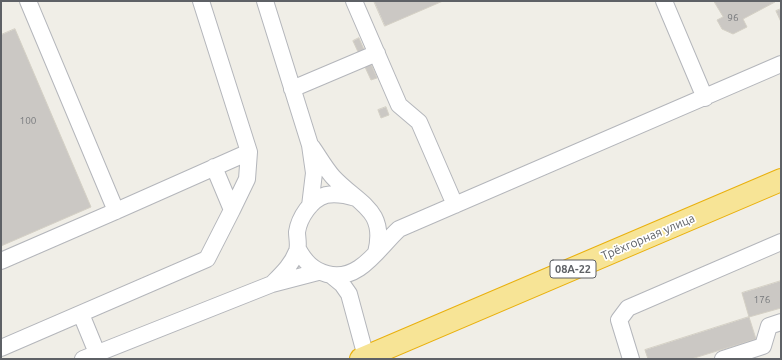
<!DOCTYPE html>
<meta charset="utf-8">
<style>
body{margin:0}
#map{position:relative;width:782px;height:360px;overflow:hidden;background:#f0eee7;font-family:Ubuntu,sans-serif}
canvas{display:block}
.frame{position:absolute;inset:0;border:2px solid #5e6166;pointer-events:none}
</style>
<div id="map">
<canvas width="782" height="360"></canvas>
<div class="frame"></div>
</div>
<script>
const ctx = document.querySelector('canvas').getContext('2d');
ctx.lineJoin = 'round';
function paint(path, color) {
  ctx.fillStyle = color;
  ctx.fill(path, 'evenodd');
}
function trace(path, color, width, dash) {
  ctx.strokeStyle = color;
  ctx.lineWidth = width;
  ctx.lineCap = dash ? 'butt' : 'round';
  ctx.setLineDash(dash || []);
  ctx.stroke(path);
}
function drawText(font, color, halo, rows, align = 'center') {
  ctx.font = font + ' Ubuntu,sans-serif';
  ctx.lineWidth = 3.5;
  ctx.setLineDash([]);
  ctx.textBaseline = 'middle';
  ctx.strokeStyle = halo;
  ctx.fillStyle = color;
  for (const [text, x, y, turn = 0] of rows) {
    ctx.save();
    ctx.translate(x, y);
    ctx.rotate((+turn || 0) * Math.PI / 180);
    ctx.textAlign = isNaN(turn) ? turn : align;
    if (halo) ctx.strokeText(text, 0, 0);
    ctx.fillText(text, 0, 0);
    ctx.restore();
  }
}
const building = new Path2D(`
 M374,1H443L385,26Z
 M714,1H774L775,2L743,19L747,27L733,34L722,29L717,20L723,17Z
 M781,9V22L776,11Z
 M15,29L91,207L1,246V35Z
 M359,38L365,52L359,54L353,41Z
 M371,64L377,78L371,80L365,67Z
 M386,107L389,115L381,118L378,110Z
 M781,281V308L749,317L742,293Z
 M749,317L756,339L691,359H648L645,350Z`);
const minor = new Path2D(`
 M28,1L116,211
 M201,1L249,152L247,179L232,210
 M265,1L310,145L314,173L310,206
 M354,1L399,105L419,122L455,205
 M664,1L705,98
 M292,89L377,53
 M312,147C319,157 325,168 333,177C358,204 387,209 376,253
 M298,249C305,262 313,270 327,274C359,283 379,247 399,229L781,64
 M1,261L116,211L249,152
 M331,275L342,284L349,294L366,357
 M274,282C284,272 292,264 297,251C299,245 297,238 297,232C299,218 311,199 326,195C336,193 346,195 356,198
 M81,314L97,353
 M1,348L207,259L232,210L214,167
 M83,359L272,284L318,272
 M631,359L619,320L628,308L781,242
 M723,359L763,346L769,326L781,322`);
const highway = new Path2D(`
 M361,359L781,180`);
const numberNames = [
 ["96",733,18],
 ["100",28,121],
 ["176",762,300]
];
const shields = [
 [573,269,46]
];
const shieldNames = [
 ["08А-22",573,269]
];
const streetNames = [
 ["Трёхгорная улица",648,237,-23]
];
paint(building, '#cbc8c4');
trace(building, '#d4d0c5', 1);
trace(minor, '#b4b6bb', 18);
trace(highway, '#e9b00d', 24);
trace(minor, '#fff', 16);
trace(highway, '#f7e496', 22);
drawText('10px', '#797b7e', null, numberNames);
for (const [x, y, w] of shields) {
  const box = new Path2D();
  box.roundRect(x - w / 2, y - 9, w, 18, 3);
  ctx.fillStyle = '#fff';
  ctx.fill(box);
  trace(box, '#5e6166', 1);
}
drawText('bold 11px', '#5e6166', null, shieldNames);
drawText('12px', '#5e6166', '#fff', streetNames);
</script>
